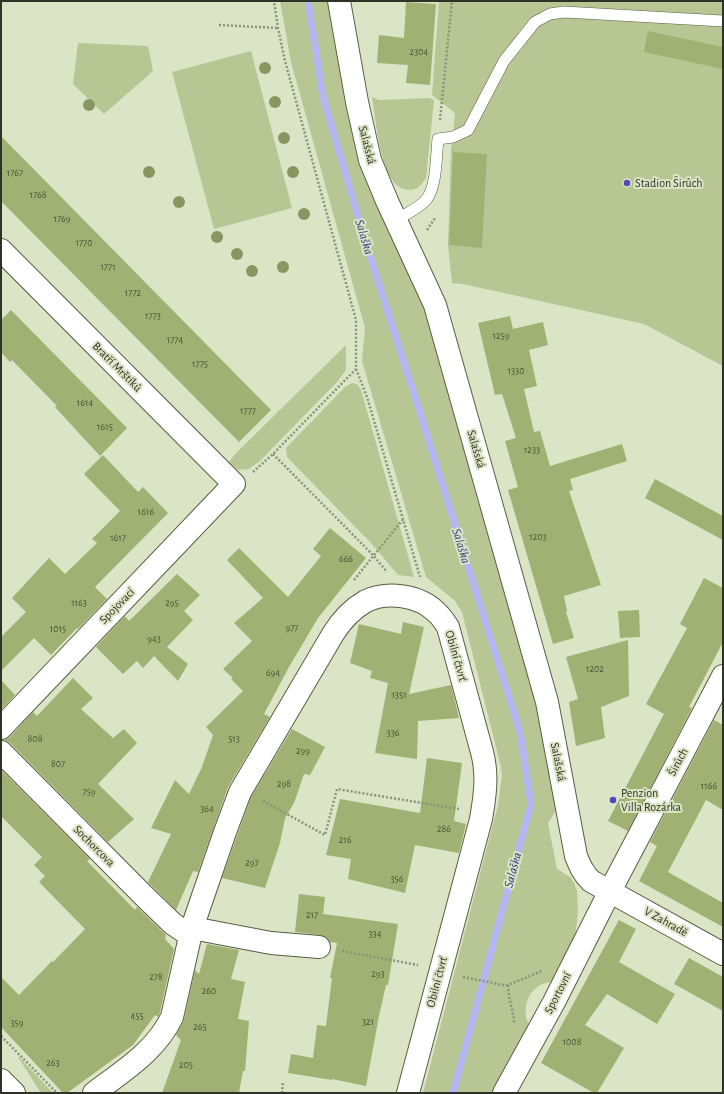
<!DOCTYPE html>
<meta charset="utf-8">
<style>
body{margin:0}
#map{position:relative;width:724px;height:1094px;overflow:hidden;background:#dbe4c4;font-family:"Alegreya Sans",sans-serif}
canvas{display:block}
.frame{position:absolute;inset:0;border:2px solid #2f3226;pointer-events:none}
</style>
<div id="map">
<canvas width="724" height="1094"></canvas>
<div class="frame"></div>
</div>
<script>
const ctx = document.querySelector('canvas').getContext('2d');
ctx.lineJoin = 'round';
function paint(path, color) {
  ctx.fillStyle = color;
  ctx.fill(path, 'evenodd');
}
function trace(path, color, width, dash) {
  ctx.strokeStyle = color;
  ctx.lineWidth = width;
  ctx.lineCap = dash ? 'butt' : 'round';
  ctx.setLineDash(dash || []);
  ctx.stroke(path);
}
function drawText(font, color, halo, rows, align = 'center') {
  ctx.font = font + ' "Alegreya Sans",sans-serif';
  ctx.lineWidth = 4;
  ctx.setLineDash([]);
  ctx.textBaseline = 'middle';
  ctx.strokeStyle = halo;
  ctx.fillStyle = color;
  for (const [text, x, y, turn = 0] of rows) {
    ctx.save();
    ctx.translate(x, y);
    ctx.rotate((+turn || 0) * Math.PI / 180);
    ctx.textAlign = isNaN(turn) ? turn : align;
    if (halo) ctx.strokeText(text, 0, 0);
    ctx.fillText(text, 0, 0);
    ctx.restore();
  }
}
const green = new Path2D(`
 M280,1H331L372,188L383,220L409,266L423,300L531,683L557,809L548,823L557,869L570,877L574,883L577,891L578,911L575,938L552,982C530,983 520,1007 529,1025L509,1059L492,1093H423L498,805L502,775L501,767L462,612L455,601L426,577L362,361L365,328L291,62Z
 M439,1H723V366L644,324L463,284L452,283L448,246L451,150L455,113L432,95Z
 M78,43L148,46L153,71L104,114L73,84Z
 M251,51L292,208L214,229L172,72Z
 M372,97L379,100L429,98L434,100L426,178C420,187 415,192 404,189C380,183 376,118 372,97Z
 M346,345V370L337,382L260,461L249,469L238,470L229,462L235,454Z
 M352,383L357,384L361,390L414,577L398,575L371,543L287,457L286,448L345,387Z
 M18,1057H19L53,1093H41Z`);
const stream = new Path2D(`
 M308,1L323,97L368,250L417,403L520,732L531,804L453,1093`);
const building = new Path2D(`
 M406,2L436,4L430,85L406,83L408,65L377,63L379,35L404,38Z
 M648,31L723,47V69L644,52Z
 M1,136L271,410L239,442L1,201Z
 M453,152L487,154L482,248L449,245Z
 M11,310L127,428L100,456L55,407L57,406L12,360L10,362L1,352V320Z
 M510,316L513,329L543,322L548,345L529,350L537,386L524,389L534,432L540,431L550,466L622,444L627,461L570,479L573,490L569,491L601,585L564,596L567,611L566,612L574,638L553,644L508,490L518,487L505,441L516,438L502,394L495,395L478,323Z
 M103,455L138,492L143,487L168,513L95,587L107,599L78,629L77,628L51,655L34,638L1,671V637L26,612L12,598L49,558L65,574L97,543L92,539L120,511L84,474Z
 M655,479L723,516V540L645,498Z
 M330,528L366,558L318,618L289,667L264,714L270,717L228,787L198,872L193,871L176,910L148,882L171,834L151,828L175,780L189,794L202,767L213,735L206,727L243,691L231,679L233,678L223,669L252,641L234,623L263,598L227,560L239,548L288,597L321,556L313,549Z
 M177,574L200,595L184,611L193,620L167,647L188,664L178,681L154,656L143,668L137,661L123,674L96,647L125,616L129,621Z
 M704,578L723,588V642L689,707L692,708L628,831L608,821L664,714L646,704L687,628L680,624Z
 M639,610L640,637L620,638L618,611Z
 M403,622L424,627L409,694L451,685L459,718L418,721L417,759L375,753L388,683L370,678L372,671L350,663L359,624L401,634Z
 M628,640L629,696L601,707L605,738L576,746L569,702L578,699L566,657Z
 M73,678L93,698L81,709L113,738L124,729L137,743L98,784L134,819L108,842L10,743L4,740L10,737L33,712L37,716Z
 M1,680L15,695L1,710Z
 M714,720L723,725V810L706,800L668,872L723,903V927L639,881L657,846L650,842Z
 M292,729L325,747L310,775L304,774L294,803L285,818L280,843L265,888L222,878L251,797Z
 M427,758L462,763L454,821L466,824L459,853L415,845L405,893L348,879L351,859L326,855L340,799L420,813Z
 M1,770L90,859L87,861L135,910L137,907L166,935L165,939L174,949L160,1012L158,1017L155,1015L133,1045L67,1093H63L1,1027V977L19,995L52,961L53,962L85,929L39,882L45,876L34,865L42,857L1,816Z
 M299,894L325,897L323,914L398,924L388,985H386L379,1016L366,1086L332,1079V1080L288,1073L291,1054L313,1058L317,1025L326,1026L332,978H330L337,943L330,942L326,937L320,935L295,932Z
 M619,920L636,929L619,962L675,994L657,1024L607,994L585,1025L624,1048L597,1093H594L541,1063Z
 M207,944L239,950L231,979L245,982L238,1019L249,1021L245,1071H243L239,1093H162L181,1040L176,1035L184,1020L195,970L199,974Z
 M689,958L723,977V1011L674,984Z`);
const path = new Path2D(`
 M219,25L278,28
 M440,120L452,1
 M427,230L435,218
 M356,369L367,397L420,577
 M273,454L373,555L387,572
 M253,472L273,454L356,369V320L285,61L278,28L274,1
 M354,580L404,518
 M263,801L325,835L337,789L459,809
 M342,951L418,965
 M463,977L503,985H508L542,971
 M508,985C508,999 514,1011 514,1024
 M1,1036L57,1093
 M282,1093L283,1082`);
const service = new Path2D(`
 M396,220C406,214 417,209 425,201C437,189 436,156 438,139L453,137L468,130L504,61L535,22L550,14L564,12L723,21`);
const minor = new Path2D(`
 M339,1L357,102L370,160L387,201L435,305L547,702L576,856C580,866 583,873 591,881L723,954
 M1,250L234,484L1,728
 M1,752L145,897L173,924L191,936
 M192,928L271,943L319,947
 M94,1093C123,1071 156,1051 172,1017L192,928L225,832L240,792L333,634C341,621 352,609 366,601C387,591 419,595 436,612C441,616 444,621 448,627L482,752C488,775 485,796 481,819L408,1093
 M504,1093L554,1002L610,891L723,676`);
const primary = new Path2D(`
 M1,1080L14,1093`);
const trees = [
 [265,68],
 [275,102],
 [89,105],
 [284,138],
 [149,172],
 [293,172],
 [179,202],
 [304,214],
 [217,237],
 [237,254],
 [283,267],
 [252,271]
];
const markers = [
 [627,183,4,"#5347be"],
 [613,800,4,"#5347be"]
];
const numberNames = [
 ["2304",419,52],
 ["1767",15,173],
 ["1768",38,195],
 ["1769",62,219],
 ["1770",84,243],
 ["1771",108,267],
 ["1772",133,293],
 ["1773",153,316],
 ["1259",501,336],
 ["1774",175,340],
 ["1775",200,364],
 ["1330",516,371],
 ["1614",85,403],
 ["1777",248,411],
 ["1615",105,427],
 ["1233",532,450],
 ["1616",146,512],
 ["1203",538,537],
 ["1617",118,538],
 ["666",346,559],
 ["1163",79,603],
 ["295",172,603],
 ["977",292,628],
 ["1015",58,629],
 ["943",154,639],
 ["1202",595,669],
 ["694",273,673],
 ["1351",399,695],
 ["336",393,733],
 ["808",35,739],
 ["513",234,739],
 ["299",303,751],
 ["807",58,764],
 ["298",284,784],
 ["1166",709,786],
 ["759",89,792],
 ["364",207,809],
 ["286",444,829],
 ["216",345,840],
 ["297",252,863],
 ["356",397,879],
 ["217",312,915],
 ["334",375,934],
 ["293",378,974],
 ["278",156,977],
 ["260",209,991],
 ["455",137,1016],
 ["321",368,1022],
 ["359",17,1023],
 ["265",200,1027],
 ["1008",572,1042],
 ["263",53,1063],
 ["205",186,1065]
];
const streetNames = [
 ["Salašská",367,145,76],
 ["Bratří Mrštíků",117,367,45],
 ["Salašská",476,449,74],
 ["Spojovací",117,606,-46],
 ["Obilní čtvrť",456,656,74],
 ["Salašská",558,762,79],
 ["Širůch",678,762,-62],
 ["Sochorcova",94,846,45],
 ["V Zahradě",666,922,29],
 ["Obilní čtvrť",437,982,-75],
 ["Sportovní",558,993,-63]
];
const poiNames = [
 ["Stadion Širůch",635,183],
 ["Penzion",621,793],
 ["Villa Rozárka",621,807]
];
const waterNames = [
 ["Salaška",364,237,73],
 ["Salaška",461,546,73],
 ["Salaška",513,870,-75]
];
paint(green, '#b8c694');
trace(stream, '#b4b7f4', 7);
paint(building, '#a0b173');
trace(service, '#575f43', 12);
trace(minor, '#575f43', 24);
trace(primary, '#575f43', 24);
trace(path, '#8b927b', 2.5, [2, 2]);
trace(service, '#fff', 11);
trace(minor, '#fff', 22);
trace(primary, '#fff', 22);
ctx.fillStyle = '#8a9662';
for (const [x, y] of trees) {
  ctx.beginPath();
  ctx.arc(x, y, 6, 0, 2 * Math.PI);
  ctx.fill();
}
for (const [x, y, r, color] of markers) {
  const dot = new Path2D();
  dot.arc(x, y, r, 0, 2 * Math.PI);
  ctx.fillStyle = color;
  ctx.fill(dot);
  trace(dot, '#dbe4c4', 1.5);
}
drawText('10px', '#4b5239', null, numberNames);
drawText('12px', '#2f3226', '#dbe4c4', streetNames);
drawText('12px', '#2f3226', '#dbe4c4', poiNames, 'left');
drawText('italic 13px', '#3f3c83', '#dbe4c4', waterNames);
</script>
